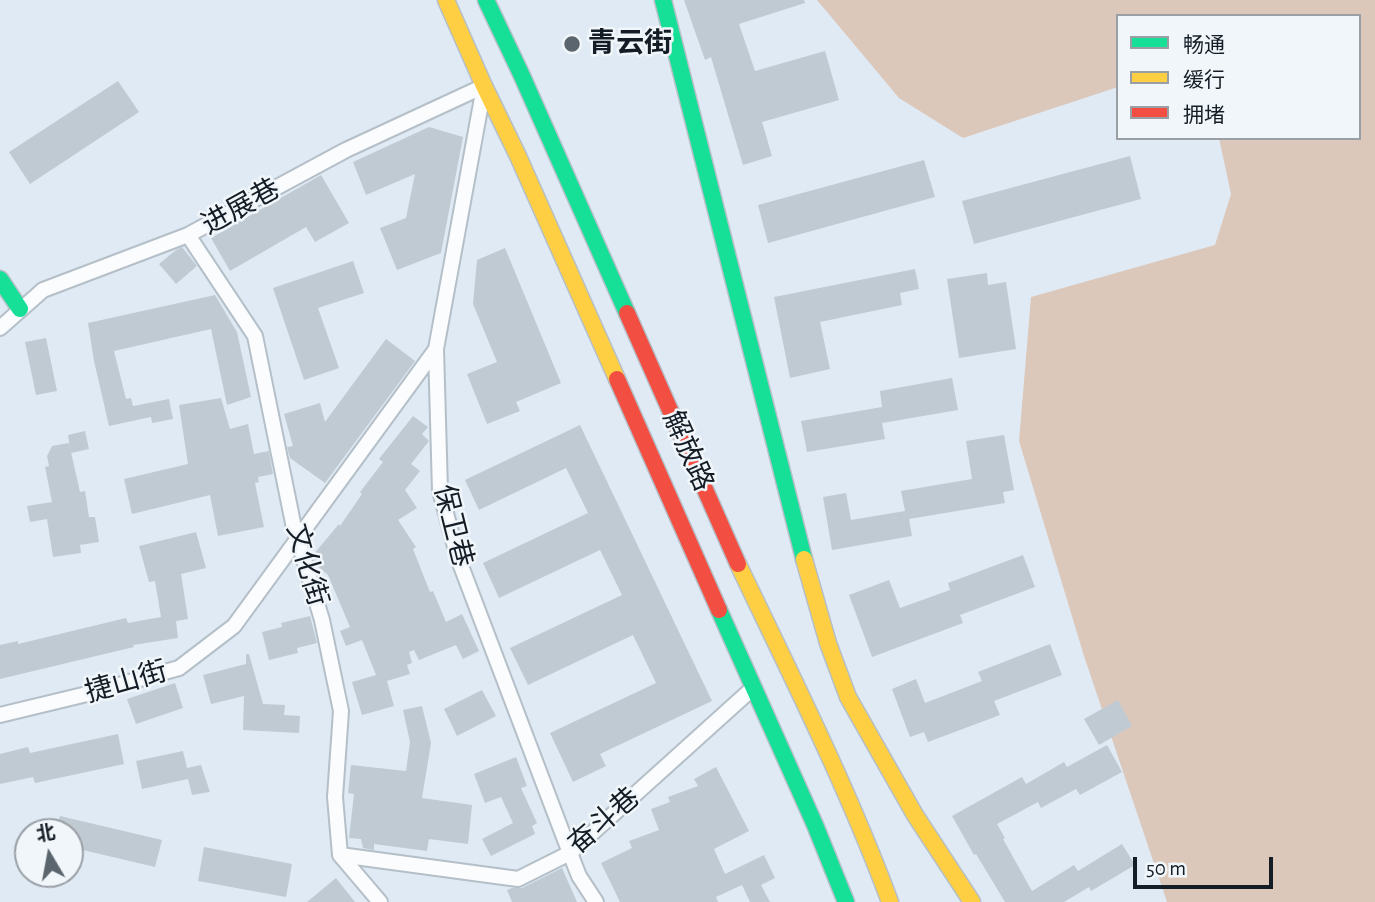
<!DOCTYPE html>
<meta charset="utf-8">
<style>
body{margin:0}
#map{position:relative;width:1375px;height:902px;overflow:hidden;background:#dfeaf5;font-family:"Alegreya Sans","Noto Sans SC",sans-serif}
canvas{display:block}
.legend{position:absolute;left:1116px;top:14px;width:245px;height:126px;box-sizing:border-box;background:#f1f6fa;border:2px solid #999fa5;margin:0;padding:9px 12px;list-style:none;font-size:21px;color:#141d25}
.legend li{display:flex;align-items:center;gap:14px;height:35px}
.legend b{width:35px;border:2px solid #999fa5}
.north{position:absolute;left:14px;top:818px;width:70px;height:70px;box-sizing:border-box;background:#f1f6fa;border:2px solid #999fa5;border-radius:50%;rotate:350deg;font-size:19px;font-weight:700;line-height:28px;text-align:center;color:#141d25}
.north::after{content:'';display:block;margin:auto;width:24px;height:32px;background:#5b656e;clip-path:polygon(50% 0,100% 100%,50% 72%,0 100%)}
.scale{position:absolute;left:1133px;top:857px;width:140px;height:32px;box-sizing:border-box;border:4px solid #141d25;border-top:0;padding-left:9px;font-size:21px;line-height:24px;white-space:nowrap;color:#141d25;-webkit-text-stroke:5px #f1f6fa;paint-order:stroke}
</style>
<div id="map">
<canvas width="1375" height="902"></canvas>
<ul class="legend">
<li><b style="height:9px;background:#16e098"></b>畅通</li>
<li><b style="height:9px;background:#ffcf43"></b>缓行</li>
<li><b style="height:9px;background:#f24e42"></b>拥堵</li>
</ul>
<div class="north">北</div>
<div class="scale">50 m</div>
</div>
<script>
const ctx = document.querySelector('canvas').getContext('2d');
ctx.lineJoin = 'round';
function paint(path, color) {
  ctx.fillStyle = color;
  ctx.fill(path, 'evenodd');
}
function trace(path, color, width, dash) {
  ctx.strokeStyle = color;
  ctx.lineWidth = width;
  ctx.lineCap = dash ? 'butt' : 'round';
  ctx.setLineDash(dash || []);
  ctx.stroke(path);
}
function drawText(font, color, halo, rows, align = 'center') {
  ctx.font = font + ' "Alegreya Sans","Noto Sans SC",sans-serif';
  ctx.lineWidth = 5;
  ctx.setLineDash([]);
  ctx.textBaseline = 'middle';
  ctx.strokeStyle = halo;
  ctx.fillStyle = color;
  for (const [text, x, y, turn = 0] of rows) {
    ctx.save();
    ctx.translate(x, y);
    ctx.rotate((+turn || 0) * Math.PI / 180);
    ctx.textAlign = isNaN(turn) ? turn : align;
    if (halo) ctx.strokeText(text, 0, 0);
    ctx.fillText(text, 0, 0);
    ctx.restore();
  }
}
const green = new Path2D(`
 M817,0H1375V902H1167L1084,656L1019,441L1031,297L1215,245L1231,194L1219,138H1359V16H1118V87L963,138L899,98Z`);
const building = new Path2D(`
 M684,0H804L805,3L739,24L755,71L825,51L839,100L762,122L772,156L743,165L711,57L705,60Z
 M118,81L139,112L30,184L9,152Z
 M429,127L463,137L441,253L397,270L380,228L406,218L415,174L366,195L353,162Z
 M1130,156L1141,199L974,244L962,201Z
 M924,160L935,197L768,243L758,205Z
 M321,175L349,223L315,242L306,227L230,271L211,238Z
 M182,247L197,266L176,284L159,264L176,250Z
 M505,248L561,383L516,402L520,411L487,424L467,374L497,362L473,304L477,260Z
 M353,261L364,293L318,308L339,368L304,380L273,288Z
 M915,269L919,289L900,293L902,305L820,322L830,369L790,378L774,297Z
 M987,273L988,285L1006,282L1016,349L959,358L947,279Z
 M215,295L237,332L251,397L227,405L211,329L114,351L126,399L131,398L133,406L169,399L173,419L152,423L151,417L109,426L94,361L88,323Z
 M46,338L57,391L36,395L25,342Z
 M386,339L415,361L325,483L290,458L287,447L293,446L284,414L320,403L325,422Z
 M952,378L958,410L882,423L885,439L807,452L801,421L882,407L880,391Z
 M221,398L230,429L248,424L254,454L269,451L273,474L258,477L259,482L255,483L264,527L218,536L210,495L132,514L124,479L188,464L179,405Z
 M413,416L428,427L422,434L429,441L411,464L420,471L405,490L417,508L398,520L416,547L413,549L430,592L433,591L446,622L462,614L479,651L463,659L456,645L419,660L414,650L409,652L412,663L407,665L410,674L387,681L394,706L362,715L352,682L376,675L362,640L346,646L340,631L350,627L328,575L315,564L313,555L339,524L340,526L362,494L360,492L383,462L379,459Z
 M580,425L712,701L600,754L606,766L573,782L550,733L656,683L633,635L528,685L510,648L622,595L600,550L499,598L483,563L588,513L566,468L479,510L465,480Z
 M85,431L89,449L71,453L68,435Z
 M1004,435L1014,490L1003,492L1005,503L909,519L912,536L832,550L823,497L846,493L851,520L905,511L901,491L972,479L966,441Z
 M69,443L80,492L85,491L89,517H95L99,542L80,545L81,553L53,557L47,519L30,522L27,506L52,502L45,467L49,466L47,456L52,446Z
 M196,532L206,568L181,574L188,619L176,621L178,638L133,645L134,647L0,679V645L18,641V644L126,618L128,623L161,617L155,581L149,582L139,546Z
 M1023,555L1035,587L960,615L963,623L872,657L849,595L889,580L900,608L950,590L948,583Z
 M310,616L317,643L297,648L298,653L269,660L262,632L282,627L281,623Z
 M1050,644L1062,675L994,701L1000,715L928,742L924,732L910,737L892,689L916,679L925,703L982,681L978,672Z
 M246,654H249L263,704L285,705L284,715L300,716L299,733L243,730L244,696L211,704L203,675L246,664Z
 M175,683L183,708L136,724L127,699Z
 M482,690L496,716L457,736L444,709Z
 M1118,700L1132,726L1099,745L1084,719Z
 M422,706L431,743L422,798L472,805L468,844L429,839L427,851L374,844V850L363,848L361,839L349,838L354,794L348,793L351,765L406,771L410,742L403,710Z
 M118,734L124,764L35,783L33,777L0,784V754L28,747L30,753Z
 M1107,745L1122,772L1080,795L1076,789L1041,808L1038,802L997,824L1005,838L1003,839L1032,891L1074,865L1078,871L1122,844L1135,865L1091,891L1089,887L1064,902H1005L976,854L974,855L952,816L1022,777L1026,784L1064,762L1067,767Z
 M183,751L187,768L201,765L210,792L192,795L188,779L142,789L136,761Z
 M516,757L527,786L521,788L537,823L532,826L535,834L491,856L482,839L513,823L501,797L485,803L474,774Z
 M716,767L749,831L714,849L725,874L764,855L775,878L761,885L770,902H750L742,885L716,897L718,902H620L601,863L632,848L629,841L659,830L651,809L670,802L668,797L698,786L694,779Z
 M60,816L162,840L155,867L70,847V832H56Z
 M204,847L292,864L286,897L198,881Z
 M562,868L577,902H512L507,890L512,888H522Z
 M336,878L355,902H307Z`);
const street = new Path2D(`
 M484,87L436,349L440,491L458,558L570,853L579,876L596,902
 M188,235L255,336L293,523L322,620L341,711L335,797L340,855L380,902
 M0,328L43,290L188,235L346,150L484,86
 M0,715L87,694L179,668L234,626L436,349
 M340,855L518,879L570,853L753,688`);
const fast = new Path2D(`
 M486,0L522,76L627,313
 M663,0L804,559
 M0,279L20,309
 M719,610L815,825L846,902`);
const slow = new Path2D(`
 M446,0L484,86L518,156L617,379
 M804,559L828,643L848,697L915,815L972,902
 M738,564C791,675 847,786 890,902`);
const jam = new Path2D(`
 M627,313L738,564
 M617,379L719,610`);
const markers = [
 [572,44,9,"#5b656e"]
];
const poiNames = [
 ["青云街",588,44]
];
const streetNames = [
 ["进展巷",241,207,-29],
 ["解放路",688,451,66],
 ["保卫巷",453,526,76],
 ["文化街",307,565,74],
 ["捷山街",126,682,-16],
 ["奋斗巷",604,821,-41]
];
paint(green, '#dcc8bb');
paint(building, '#c0cad2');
trace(street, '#b5bfc7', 18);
trace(fast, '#b5bfc7', 19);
trace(slow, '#b5bfc7', 19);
trace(jam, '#b5bfc7', 19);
trace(street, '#fafcfe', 14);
trace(fast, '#16e098', 16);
trace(slow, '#ffcf43', 16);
trace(jam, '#f24e42', 16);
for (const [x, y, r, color] of markers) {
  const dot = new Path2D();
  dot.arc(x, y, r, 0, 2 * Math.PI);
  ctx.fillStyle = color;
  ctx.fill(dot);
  trace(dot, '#f1f6fa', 2.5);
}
drawText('bold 28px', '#141d25', '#f1f6fa', poiNames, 'left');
drawText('28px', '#141d25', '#f1f6fa', streetNames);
</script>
